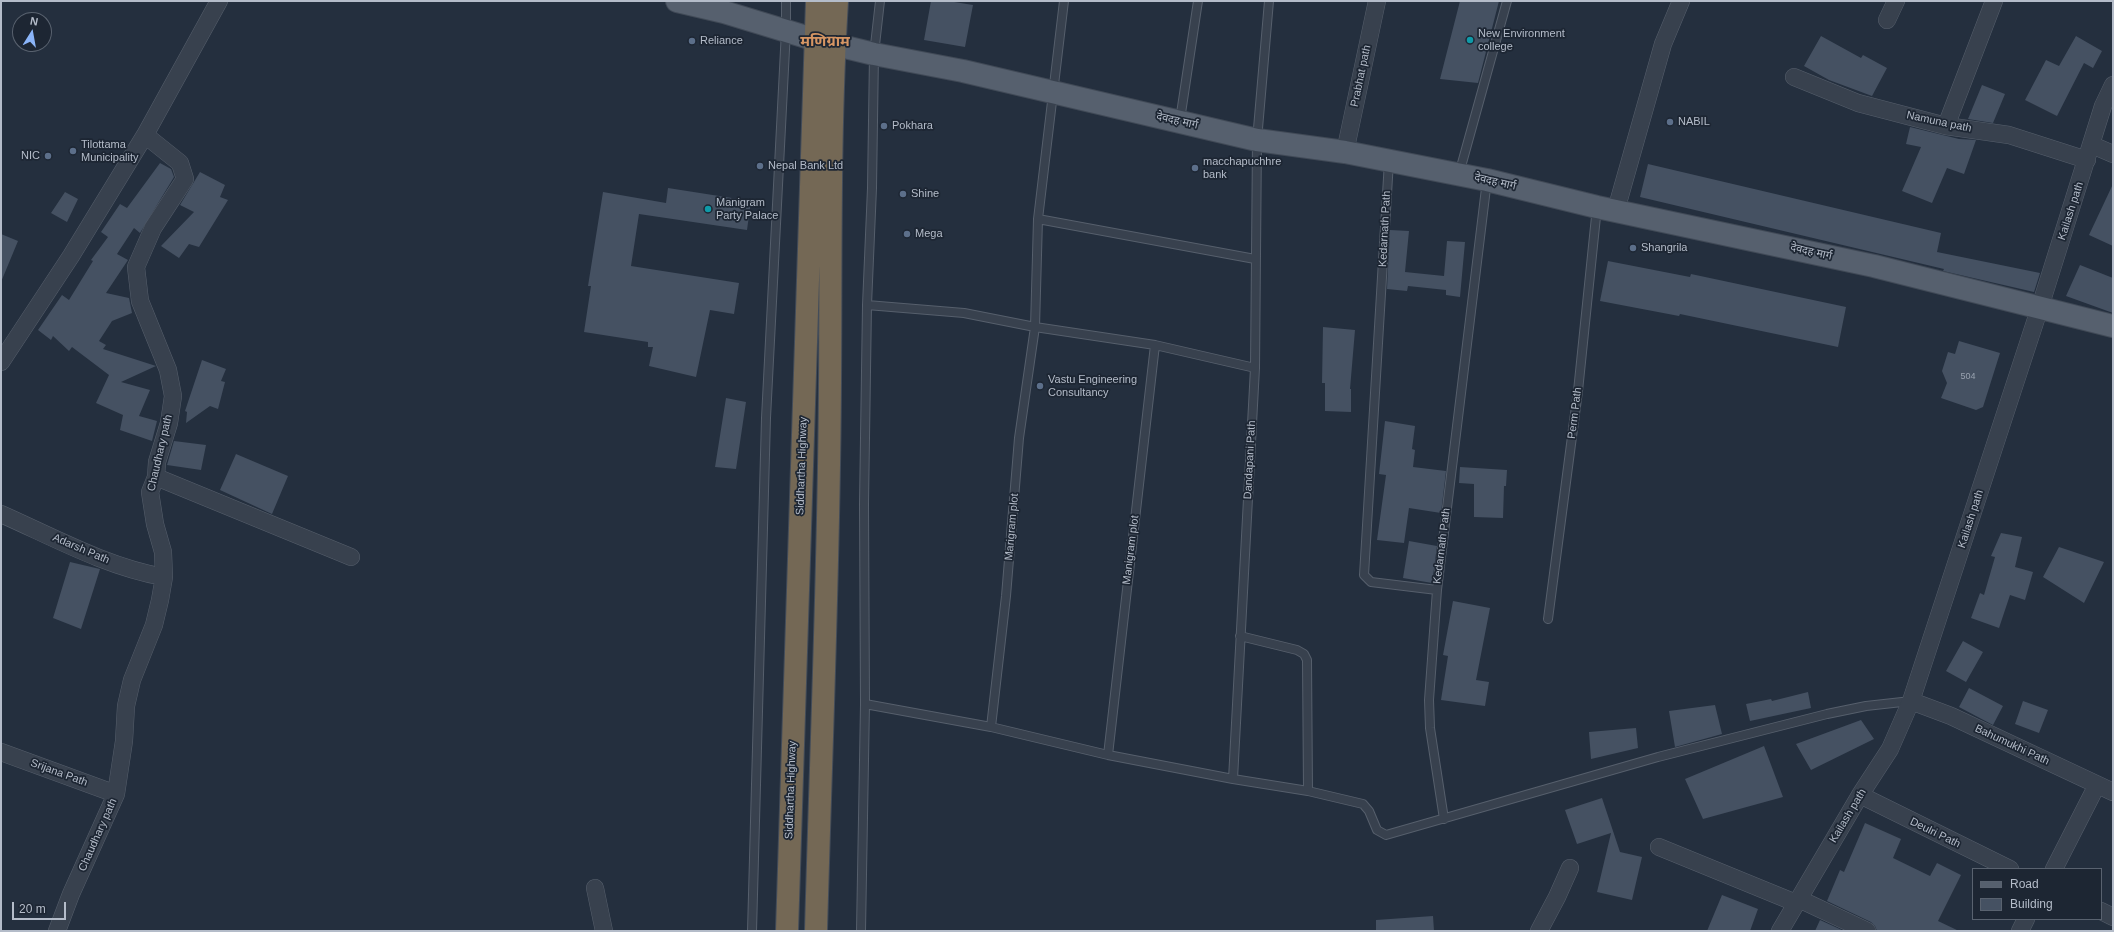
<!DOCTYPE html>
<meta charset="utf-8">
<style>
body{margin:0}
#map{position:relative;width:2114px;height:932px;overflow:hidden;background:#242f3e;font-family:Helvetica,sans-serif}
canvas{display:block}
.frame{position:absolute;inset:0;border:2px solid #b4bcc9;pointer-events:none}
.legend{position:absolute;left:1972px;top:868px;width:130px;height:52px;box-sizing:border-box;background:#1d2633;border:1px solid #59626f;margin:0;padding:5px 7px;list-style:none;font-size:12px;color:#b4bcc9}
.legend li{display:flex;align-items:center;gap:8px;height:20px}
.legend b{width:20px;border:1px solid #59626f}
.north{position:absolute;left:12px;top:12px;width:40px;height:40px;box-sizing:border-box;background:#1d2633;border:1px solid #59626f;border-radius:50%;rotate:11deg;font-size:11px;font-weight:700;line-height:16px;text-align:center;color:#b4bcc9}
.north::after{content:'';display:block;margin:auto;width:14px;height:18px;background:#8ab4f8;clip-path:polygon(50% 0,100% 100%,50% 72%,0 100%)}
.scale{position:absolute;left:12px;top:902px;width:54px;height:18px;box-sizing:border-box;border:2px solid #b4bcc9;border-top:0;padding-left:5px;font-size:12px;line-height:14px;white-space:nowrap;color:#b4bcc9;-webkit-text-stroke:3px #1d2633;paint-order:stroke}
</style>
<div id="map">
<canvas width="2114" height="932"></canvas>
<div class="frame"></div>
<ul class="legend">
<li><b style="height:5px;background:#56606e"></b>Road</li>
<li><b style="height:11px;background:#455162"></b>Building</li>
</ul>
<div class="north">N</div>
<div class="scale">20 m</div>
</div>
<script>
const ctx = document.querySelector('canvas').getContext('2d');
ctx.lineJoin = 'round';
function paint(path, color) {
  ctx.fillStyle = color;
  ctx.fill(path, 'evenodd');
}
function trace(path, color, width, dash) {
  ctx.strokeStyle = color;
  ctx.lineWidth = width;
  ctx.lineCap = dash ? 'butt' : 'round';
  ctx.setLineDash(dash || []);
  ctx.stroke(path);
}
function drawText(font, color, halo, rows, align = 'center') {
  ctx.font = font + ' Helvetica,"Noto Sans Devanagari",sans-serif';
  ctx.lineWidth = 3.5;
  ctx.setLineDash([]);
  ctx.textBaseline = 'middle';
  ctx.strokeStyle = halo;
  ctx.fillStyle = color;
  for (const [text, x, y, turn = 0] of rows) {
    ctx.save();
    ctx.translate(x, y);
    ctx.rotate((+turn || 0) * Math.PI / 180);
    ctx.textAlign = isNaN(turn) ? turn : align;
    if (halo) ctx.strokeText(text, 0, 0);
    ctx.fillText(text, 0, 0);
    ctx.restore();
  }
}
const building = new Path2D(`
 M931,1H948L973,5L965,47L924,40Z
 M1460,1H1499L1478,83L1440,79Z
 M1821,36L1861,58L1863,55L1887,68L1872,96L1829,80L1804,66Z
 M2076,36L2102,51L2093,68L2084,63L2057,116L2025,100L2046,60L2059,66Z
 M1982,85L2005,94L1993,123L1968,119Z
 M1910,127L1959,139L1976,140L1964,174L1947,168L1932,203L1902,191L1921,147L1906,144Z
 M160,163L171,169L174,177L140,233L134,228L117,254L128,260L106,293L129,298L132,313L112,321L99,341L106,345L103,349L156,366L121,382L150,390L139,416L157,421L152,441L120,430L123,415L96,403L109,375L72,347L69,351L53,336L51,340L38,330L62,295L69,300L93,261L91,260L108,237L101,232L120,204L127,208Z
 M1648,164L1941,233L1937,252L2040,273L2034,292L1943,271L1944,269L1640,197Z
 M200,172L225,185L220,197L228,200L199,247L189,244L179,258L161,246L194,212L180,205Z
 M2113,184V246L2089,235Z
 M668,188L751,201L747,230L639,214L631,266L739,283L734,314L710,310L696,377L649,366L653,347H648V342L584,332L591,286H588L603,192L666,203Z
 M65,192L78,199L67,222L51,213Z
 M1390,230L1409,231L1405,272L1444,276L1447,241L1465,242L1460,297L1446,295V290L1408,286L1407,291L1387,289Z
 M1,234L18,241L1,282Z
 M1608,261L1690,277L1691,274L1846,307L1838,347L1680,314L1679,316L1600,301Z
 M2080,265L2113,278V313L2066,296Z
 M1323,327L1355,330L1350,389H1351V412L1325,411V383H1322Z
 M1959,341L2000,353L1983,407L1976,410L1941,398L1947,383L1942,371L1948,352L1955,354Z
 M202,360L226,369L221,381L225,382L218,409L210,406L186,423L187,412L185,411Z
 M726,398L746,402L736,469L715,467Z
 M1385,421L1415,426L1412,449L1415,450L1413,467L1446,471L1441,513L1409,508L1404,543L1377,540L1386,475L1379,474Z
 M174,441L206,445L201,470L167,465Z
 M236,454L288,476L272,514L220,490Z
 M1460,467L1507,470L1506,486H1504L1503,518L1474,517V484L1459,483Z
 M2001,533L2022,537L2015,567L2033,572L2025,600L2010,595L1999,628L1971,618L1980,593L1984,595L1995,557L1991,556Z
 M1409,541L1437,546L1432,583L1403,578Z
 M2059,547L2104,562L2084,603L2043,577Z
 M70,562L100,569L81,629L53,618Z
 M1453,601L1490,608L1476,680L1489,682L1485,706L1441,700L1448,656L1443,655Z
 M1963,641L1983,652L1966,682L1946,671Z
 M1969,688L2003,706L1993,725L1959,707Z
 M1808,692L1811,708L1750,721L1746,704L1771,699L1772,701Z
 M2023,701L2048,710L2039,733L2015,724Z
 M1715,705L1722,734L1675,747L1669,711Z
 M1861,720L1874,739L1811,770L1796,744Z
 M1636,728L1638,748L1591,759L1589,732Z
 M1764,746L1783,797L1703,819L1685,779Z
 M1602,798L1620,852L1642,857L1632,900L1597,892L1611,833L1577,844L1565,810Z
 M1865,823L1901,839L1893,858L1930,876L1937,863L1961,875L1938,921L1959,931H1877L1875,926L1871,922L1827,901L1840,870L1844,872Z
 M1722,895L1758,909L1750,931H1707Z
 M1433,916L1434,931H1376V920Z
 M1820,920L1844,931H1815Z`);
const lane = new Path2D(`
 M1180,120L1198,1
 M1389,161L1364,575L1371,582L1437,590
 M1459,174L1507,1
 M1038,219L1255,259
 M867,305L964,313L1035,327L1155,345L1255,368
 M1548,619L1578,391L1597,207
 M1240,636L1297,650L1304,654L1307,660L1308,791
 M865,704L991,727L1108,755L1233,779L1308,791L1363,804L1369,811L1377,830L1386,835L1658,757L1827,714L1866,706L1911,701
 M991,727L1006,596L1019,438L1035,327L1038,219L1064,1
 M1108,755L1155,345
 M1233,779L1255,368L1257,140L1269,1
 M1444,819L1430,728L1429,700L1437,590L1487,180
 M752,931L766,418L786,30V1
 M861,931L865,704L864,504L867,305L872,188L874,54L880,1`);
const street = new Path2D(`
 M1887,20L1896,1
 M1794,77L1858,103L1946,126L2009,135L2087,160
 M1946,126L1994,1
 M2092,145L2113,154
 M1345,152L1377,1
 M1616,210L1663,44L1681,1
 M1,362L71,256L145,135L219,1
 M156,477L351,557
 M1,514C53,537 107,567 164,577
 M1911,701L1951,716L2113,792
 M1,752L116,794
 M1860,795L2010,869
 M1659,847L1796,903
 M2054,869L2097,785
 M595,888L604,931
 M1799,899L1867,931
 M2101,911L2113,917
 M57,931L71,894L116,794L124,741L126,706L132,680L154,625L160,600L164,577L163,552L155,524L150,492L156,477L157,462L169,423L173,396L168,370L140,301L136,267L153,228L185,179L180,163L145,135
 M1539,931L1557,897L1570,868
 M1780,931L1860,795L1890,749L1911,701L2040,307L2103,106L2113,85
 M2020,931L2026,919`);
const primary = new Path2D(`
 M677,1L724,12L816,40L874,54L963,71L1257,140L1345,152L1487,180L1597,207L1874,266L2113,326`);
const highway = new Path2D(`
 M787,931L817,1
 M816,931C821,749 829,567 830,384C831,256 829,129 837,1`);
const markers = [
 [1470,40,4,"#0f9aa8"],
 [692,41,4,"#5c6f8a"],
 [1670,122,4,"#5c6f8a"],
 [884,126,4,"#5c6f8a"],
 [73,151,4,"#5c6f8a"],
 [48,156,4,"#5c6f8a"],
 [760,166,4,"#5c6f8a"],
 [1195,168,4,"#5c6f8a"],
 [903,194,4,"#5c6f8a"],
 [708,209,4,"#0f9aa8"],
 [907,234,4,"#5c6f8a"],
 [1633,248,4,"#5c6f8a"],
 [1040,386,4,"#5c6f8a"]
];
const numberNames = [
 ["504",1968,377]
];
const poiNames = [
 ["New Environment",1478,34],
 ["college",1478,47],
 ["Reliance",700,41],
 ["NABIL",1678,122],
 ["Pokhara",892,126],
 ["Tilottama",81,145],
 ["Municipality",81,158],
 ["NIC",40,156,"right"],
 ["macchapuchhre",1203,162],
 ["bank",1203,175],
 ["Nepal Bank Ltd",768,166],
 ["Shine",911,194],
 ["Manigram",716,203],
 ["Party Palace",716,216],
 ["Mega",915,234],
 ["Shangrila",1641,248],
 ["Vastu Engineering",1048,380],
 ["Consultancy",1048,393]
];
const streetNames = [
 ["Prabhat path",1361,76,-78],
 ["देवदह मार्ग",1177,121,13],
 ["Namuna path",1939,122,12],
 ["देवदह मार्ग",1495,182,13],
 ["Kailash path",2071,211,-72],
 ["Kedarnath Path",1385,229,-87],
 ["देवदह मार्ग",1811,252,13],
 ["Perm Path",1575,413,-83],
 ["Chaudhary path",160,453,-77],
 ["Dandapani Path",1250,460,-87],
 ["Siddhartha Highway",802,466,-88],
 ["Kailash path",1971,519,-72],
 ["Marigram plot",1012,527,-85],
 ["Kedarnath Path",1442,546,-83],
 ["Adarsh Path",81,549,23],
 ["Manigram plot",1131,550,-83],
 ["Bahumukhi Path",2012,745,25],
 ["Srijana Path",59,773,20],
 ["Siddhartha Highway",791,790,-88],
 ["Kailash path",1848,816,-59],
 ["Deulri Path",1935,833,26],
 ["Chaudhary path",98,835,-66]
];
const districtNames = [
 ["मणिग्राम",825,42]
];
paint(building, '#455162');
trace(lane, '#565f6c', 10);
trace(street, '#565f6c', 18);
trace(primary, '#414a57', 24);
trace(highway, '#434c59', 24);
trace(lane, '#38414e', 8);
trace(street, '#38414e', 17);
trace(primary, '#56606e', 22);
trace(highway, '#746855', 22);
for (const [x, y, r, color] of markers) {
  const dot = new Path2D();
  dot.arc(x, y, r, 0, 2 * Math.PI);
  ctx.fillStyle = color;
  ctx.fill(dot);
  trace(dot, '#1d2633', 1.5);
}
drawText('9px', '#98a1af', null, numberNames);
drawText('11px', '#b4bcc9', '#1d2633', poiNames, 'left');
drawText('11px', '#b4bcc9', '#1d2633', streetNames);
drawText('bold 15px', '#d59563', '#1d2633', districtNames);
</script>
